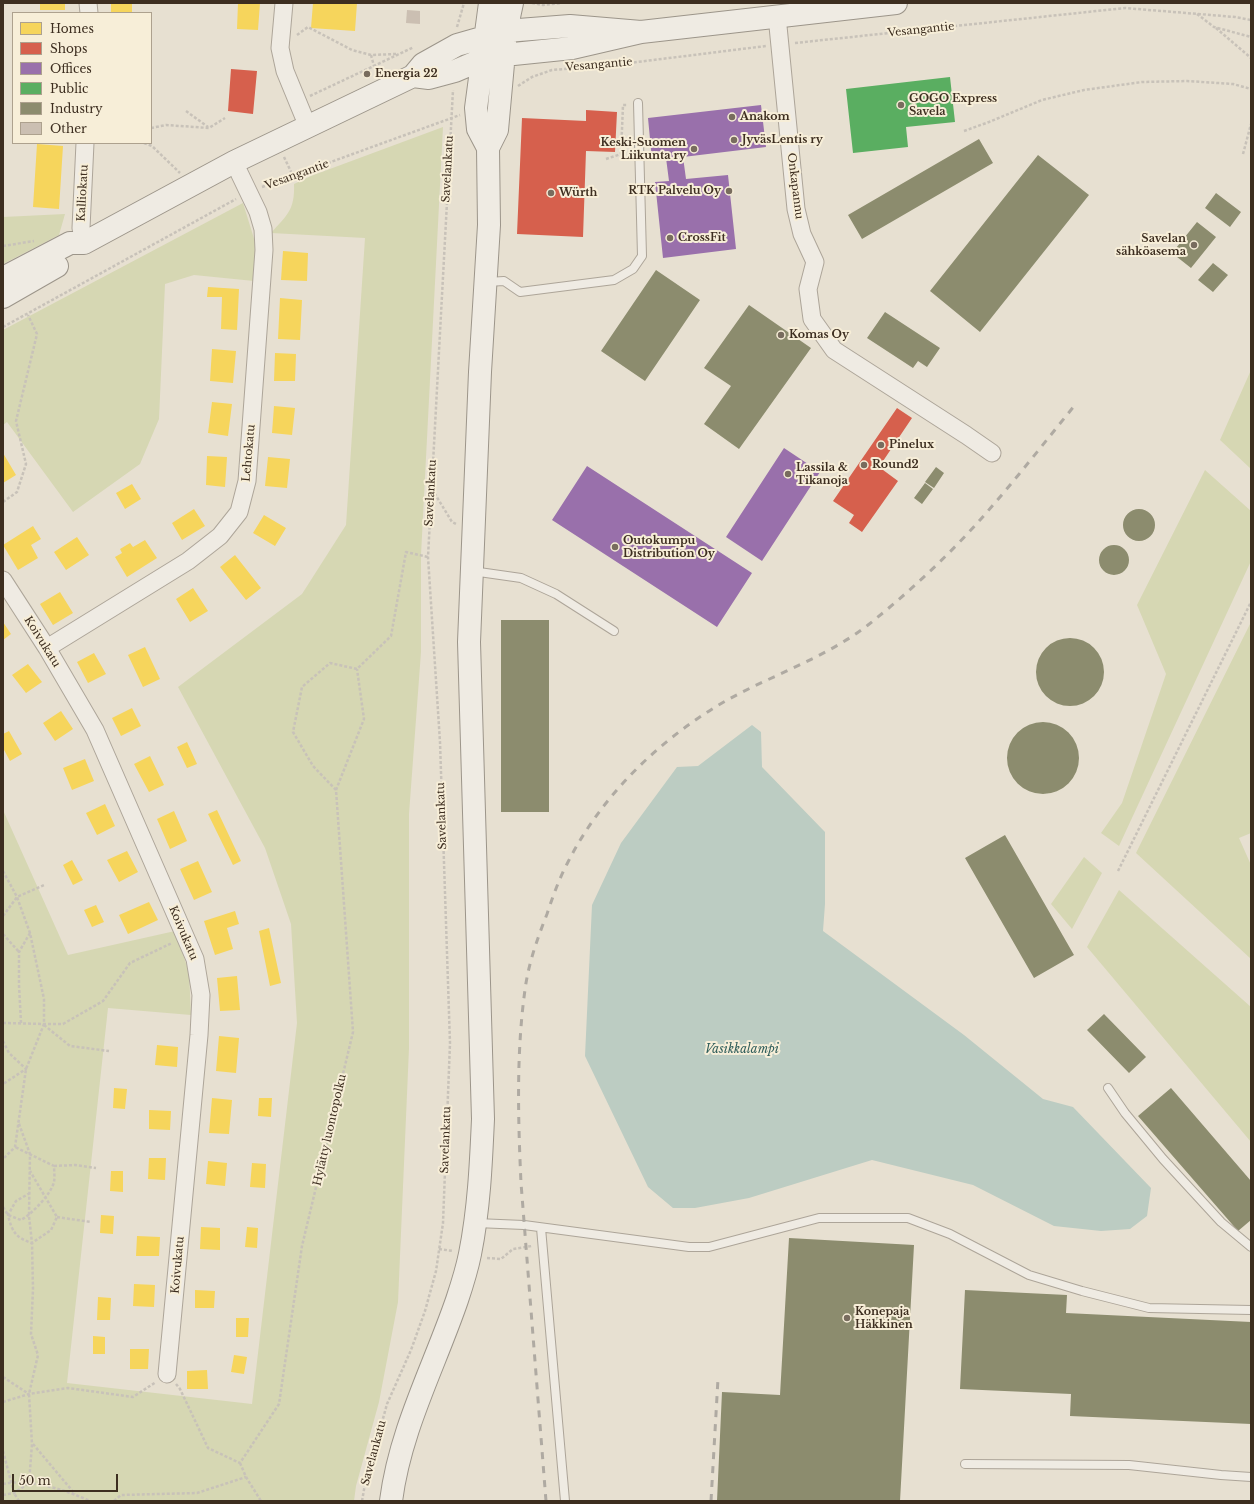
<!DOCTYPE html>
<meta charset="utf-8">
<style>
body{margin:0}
#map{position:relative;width:1254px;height:1504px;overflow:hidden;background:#e7e0d1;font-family:"Libre Baskerville",serif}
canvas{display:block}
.frame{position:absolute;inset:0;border:4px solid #3d2e20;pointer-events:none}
.legend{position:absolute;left:12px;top:12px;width:140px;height:132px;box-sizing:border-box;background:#f7eed8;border:1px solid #ada18e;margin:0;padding:5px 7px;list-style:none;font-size:12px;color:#3d2e20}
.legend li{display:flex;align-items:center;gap:8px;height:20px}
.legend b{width:20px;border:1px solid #ada18e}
.scale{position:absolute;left:12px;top:1474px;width:106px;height:18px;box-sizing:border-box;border:2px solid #3d2e20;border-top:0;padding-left:5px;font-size:12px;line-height:14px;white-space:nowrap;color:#3d2e20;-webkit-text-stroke:3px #f7eed8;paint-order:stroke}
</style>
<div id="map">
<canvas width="1254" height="1504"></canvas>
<div class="frame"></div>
<ul class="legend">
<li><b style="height:11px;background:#f6d55c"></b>Homes</li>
<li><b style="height:11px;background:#d6604d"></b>Shops</li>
<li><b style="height:11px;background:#9970ab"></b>Offices</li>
<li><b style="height:11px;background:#5aae61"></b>Public</li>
<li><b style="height:11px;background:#8c8c6e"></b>Industry</li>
<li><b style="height:11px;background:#cbbfb2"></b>Other</li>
</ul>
<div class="scale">50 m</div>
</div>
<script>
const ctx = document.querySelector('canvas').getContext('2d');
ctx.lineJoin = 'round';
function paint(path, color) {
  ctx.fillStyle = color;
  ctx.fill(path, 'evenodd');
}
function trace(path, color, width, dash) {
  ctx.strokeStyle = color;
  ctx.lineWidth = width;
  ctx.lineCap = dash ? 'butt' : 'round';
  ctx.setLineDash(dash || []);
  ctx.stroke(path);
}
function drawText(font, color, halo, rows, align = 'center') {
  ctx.font = font + ' "Libre Baskerville",serif';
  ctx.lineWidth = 4;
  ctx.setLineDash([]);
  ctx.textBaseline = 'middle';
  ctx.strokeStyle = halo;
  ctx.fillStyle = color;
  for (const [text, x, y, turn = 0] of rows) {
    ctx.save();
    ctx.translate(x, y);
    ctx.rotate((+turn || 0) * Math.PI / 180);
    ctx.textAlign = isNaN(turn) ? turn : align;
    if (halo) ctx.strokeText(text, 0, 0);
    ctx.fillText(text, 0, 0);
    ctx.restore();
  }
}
const green = new Path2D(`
 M443,127L421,555V652L409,814V1048L398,1302L379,1402L356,1486L354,1501H3V810L68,955L175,931L189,972L191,1015L108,1008L67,1383L252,1404L297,1023L291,924L265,848L178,687L302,594L346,525L365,238L271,233C287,215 295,210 294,184L311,176Z
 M243,203L256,245L254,281L194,275L165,284L159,419L140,464L73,512L7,422L3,425V330Z
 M65,214L59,235L3,264V217Z
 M1251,370V469L1220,440Z
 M1205,470L1251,511V561L1119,846L1101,833L1122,803L1166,674L1137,605Z
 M1251,622V833L1239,838L1251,865V959L1136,853Z
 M1084,857L1102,873L1072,929L1051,904Z
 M1119,890L1251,1007V1142L1087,947Z`);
const water = new Path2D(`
 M752,725L761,732L762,767L825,832V904L823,931L964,1035L1043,1099L1073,1107L1151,1188L1147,1216L1130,1229L1101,1231L1054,1226L973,1185L872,1160L749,1198L695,1208H673L648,1187L585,1056L592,905L621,843L677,767L698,766Z`);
const homes = new Path2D(`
 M40,3H65V10H40Z
 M111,3H132V13H111Z
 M238,3H260L258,30L237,29Z
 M313,3H357L355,31L311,28Z
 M37,144L63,146L59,209L33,207Z
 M283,251L308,253L307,281L281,280Z
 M208,287L239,289L237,330L221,329L222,297H207Z
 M280,298L302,300L300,340L278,339Z
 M212,349L236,351L233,383L210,381Z
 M275,353L296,354L295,381H274Z
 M212,402L232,404L228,436L208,433Z
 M274,406L295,408L292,435L272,433Z
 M3,453L16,475L3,483Z
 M207,456L227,457L225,487L206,485Z
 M268,457L290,459L287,488L265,486Z
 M132,484L141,499L125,509L116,493Z
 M194,509L205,526L182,540L172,523Z
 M264,515L286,528L275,546L253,533Z
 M33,526L41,539L31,545L38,558L18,570L3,545Z
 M77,537L89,555L66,570L54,552Z
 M145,540L157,558L127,577L115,557L122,553L120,549L130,543L133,547Z
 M235,555L261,588L246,600L220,567Z
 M193,588L208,611L190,622L176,599Z
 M60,592L73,613L53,625L40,604Z
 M3,622L11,634L3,640Z
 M145,647L160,679L143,687L128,655Z
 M94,653L106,674L88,683L77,662Z
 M28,664L42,682L26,693L12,675Z
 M132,708L141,726L121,736L112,718Z
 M61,711L73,729L55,741L43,723Z
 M9,731L22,754L10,761L3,748V734Z
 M187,742L197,764L187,768L177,747Z
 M150,756L164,785L149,792L134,764Z
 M85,759L94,781L72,790L63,768Z
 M105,804L115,826L97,835L86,813Z
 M217,810L241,861L233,865L208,814Z
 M174,811L187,841L170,849L157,819Z
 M127,851L138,872L119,882L107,860Z
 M72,860L83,880L73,885L63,865Z
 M198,861L212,892L194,900L180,869Z
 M149,902L158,920L128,934L119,915Z
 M96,905L104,922L92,927L84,910Z
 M235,911L239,924L227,928L233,949L215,955L204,921Z
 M269,928L281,983L270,986L259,931Z
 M237,976L240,1010L220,1011L217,978Z
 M219,1036L239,1038L236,1073L216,1071Z
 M157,1045L178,1047L177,1067L155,1065Z
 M114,1088L127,1089L125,1109L113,1108Z
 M212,1098L232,1100L229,1134L209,1133Z
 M259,1098H272L271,1117L258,1116Z
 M149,1110L171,1111L170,1130L149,1129Z
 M149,1158H166L165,1180L148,1179Z
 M208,1161L227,1163L225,1186L206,1184Z
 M252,1163L266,1164L265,1188L250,1187Z
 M111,1171H123V1192L110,1191Z
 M101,1215L114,1216L113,1234L100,1233Z
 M201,1227L220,1228V1250L200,1249Z
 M247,1227L258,1228L257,1248L245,1247Z
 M137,1236L160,1237L159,1256H136Z
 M134,1284L155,1285L154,1307L133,1306Z
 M195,1290L215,1291L214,1308H195Z
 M98,1297L111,1298L110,1320H97Z
 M236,1318H249L248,1337H236Z
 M93,1336L105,1337V1354H93Z
 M130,1349H149L148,1369H130Z
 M234,1355L247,1357L244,1374L231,1372Z
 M207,1370L208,1389H187V1371Z`);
const shops = new Path2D(`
 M231,69L257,71L253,114L228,111Z
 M586,110L617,112L615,152L586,151L583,237L517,234L522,118L586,121Z
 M897,408L912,418L879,467L898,481L862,532L849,523L854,515L833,501Z`);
const offices = new Path2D(`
 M761,105L766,147L683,157L686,179L728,175L736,249L663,258L655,182L669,181L666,158L652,160L648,118Z
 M784,448L820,472L762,561L726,537Z
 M587,466L752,573L717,627L552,520Z`);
const public = new Path2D(`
 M950,77L955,122L906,127L908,147L853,153L846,89Z`);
const industry = new Path2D(`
 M979,139L993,163L862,239L848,215Z
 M1038,155L1089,195L980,332L930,291Z
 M1216,193L1241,212L1230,227L1205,208Z
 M1197,222L1216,237L1191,268L1172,253Z
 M1213,263L1228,275L1213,292L1198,280Z
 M656,270L700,300L645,381L601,351Z
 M749,305L811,348L739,449L704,424L731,386L704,368Z
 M885,312L940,348L927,367L918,361L913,368L867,338Z
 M936,467L944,473L934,488L925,482Z
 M925,483L933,489L922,504L914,498Z
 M1123 525a16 16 0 1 1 32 0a16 16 0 1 1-32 0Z
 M1099 560a15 15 0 1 1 30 0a15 15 0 1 1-30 0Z
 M501,620H549V812H501Z
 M1036 672a34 34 0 1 1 68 0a34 34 0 1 1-68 0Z
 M1007 758a36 36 0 1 1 72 0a36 36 0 1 1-72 0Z
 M1005,835L1074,955L1034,978L965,858Z
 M1104,1014L1146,1057L1129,1073L1087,1030Z
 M1171,1088L1251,1181V1220L1238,1231L1138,1116Z
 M789,1238L914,1245L900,1501H717L722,1392L780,1395Z
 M965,1290L1067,1295L1066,1313L1251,1322V1424L1070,1416L1071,1394L960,1389Z`);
const building = new Path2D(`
 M407,10L420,11V24L406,23Z`);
const path = new Path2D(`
 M532,3L543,5L561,3
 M1197,14L1214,27L1251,37
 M457,27L464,3
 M1216,28L1251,58
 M297,35L308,27L352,50L371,55L396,54
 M795,43L1125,8L1235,17L1251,20
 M371,55L374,66
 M518,86L532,77L552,70L613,65L766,46
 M310,96L414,47
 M186,111L208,127
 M151,128L166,125L209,128L225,118
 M964,131L989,122L1042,100L1084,90L1142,82L1187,81L1233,84L1251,89
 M144,143L152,146L180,173
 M1243,154L1251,124
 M284,157L293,176
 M606,159L621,154L623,105H628
 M262,187L460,115
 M3,246L34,241
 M3,327L236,199
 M432,489L452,522L456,524
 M3,502L17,492L26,464L16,421L37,334L28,315
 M336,790L313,766L293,732L302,687L330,663L357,669L391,636L406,552L428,557
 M3,871L17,897L30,933L44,999V1024L26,1069L15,1147L3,1159
 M1118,871L1251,602
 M3,916L17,897L44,885
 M3,934L19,952
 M3,1023L44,1024H63L103,1001L130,963L172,943
 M21,1023L19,985V952L30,933
 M44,1025L70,1046L109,1051
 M3,1041L9,1053L26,1069L3,1084
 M54,1166L75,1165L96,1168
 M30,1193L16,1201L8,1215C12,1232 16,1238 32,1243L51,1230L57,1217L30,1171
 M3,1207L8,1215L21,1220C32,1214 51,1194 54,1182C55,1177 54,1170 54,1166L15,1147
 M57,1217L91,1222
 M439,1249L453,1251
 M487,1258L501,1259L513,1249L532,1246
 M3,1377L29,1394
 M176,1384L180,1389L208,1448L240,1463L279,1404L302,1246L353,1032L336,790L364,719L357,669
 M3,1402L29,1394L68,1388L133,1397L156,1382
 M33,1444L75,1494
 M3,1451L14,1493L19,1501
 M240,1463L246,1477L261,1501
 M3,1484C29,1478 66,1490 90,1501
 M3,1495L14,1493L29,1483L32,1444L29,1394L38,1355L31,1334L33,1289L32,1243L29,1216L30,1154L18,1121
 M114,1501L121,1495L197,1493L246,1477
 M362,1501L365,1484L387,1404L411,1350L425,1311L436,1271L443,1223L450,1043L440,742L428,557L453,90`);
const service = new Path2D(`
 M487,282L504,281L520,292L614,280L633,269L642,256L638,103
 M472,571L521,578L556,594L614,631
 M1108,1088L1125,1113L1163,1159L1221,1222L1251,1247
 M476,1223L524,1225L689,1247H709L819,1218H908L950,1234L1029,1275L1082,1291L1149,1308L1251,1310
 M541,1228L565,1501
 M965,1464L1129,1465L1221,1475L1251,1477`);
const minor = new Path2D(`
 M88,3L89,13
 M284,3L280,48L285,71L308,127
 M777,16L796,209L802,234L815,262L808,289L812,319L834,350L966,435L992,453
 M84,243L81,228L85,143
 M3,580L47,648L95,730L195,959L201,995L199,1035L167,1374
 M47,648L188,561L220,536L239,512L247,481L264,250L263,229L258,212L234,162`);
const secondary = new Path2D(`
 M413,76L429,78L455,71L483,59L504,55L572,48L641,32L896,3
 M488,148L478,129L476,108L490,3
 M3,278L70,243H84L234,162L413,76L423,64L457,45L506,31L570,26L641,32
 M3,297L57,266
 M391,1501C400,1430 434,1367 457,1300C462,1285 467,1269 470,1254C479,1209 481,1164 483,1119L469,642L480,372L489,225L488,148L497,130L506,31L512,3`);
const rail = new Path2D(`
 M546,1501L521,1183C518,1118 516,1048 526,983C530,959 538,937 547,914C553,896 559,879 568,862C599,801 649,750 706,713C757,679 819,663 868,625C907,594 947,557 980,520C1013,483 1044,443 1075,405
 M711,1501L718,1379`);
const markers = [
 [367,74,4,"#786c5e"],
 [901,105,4,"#786c5e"],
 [732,117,4,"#786c5e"],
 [734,140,4,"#786c5e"],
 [694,149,4,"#786c5e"],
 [729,191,4,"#786c5e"],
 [551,193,4,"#786c5e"],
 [670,238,4,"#786c5e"],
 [1194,245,4,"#786c5e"],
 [781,335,4,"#786c5e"],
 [881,445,4,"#786c5e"],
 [864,465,4,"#786c5e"],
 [788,474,4,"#786c5e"],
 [615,547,4,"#786c5e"],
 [847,1318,4,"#786c5e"]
];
const streetNames = [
 ["Vesangantie",921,30,-6],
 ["Vesangantie",599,65,-5],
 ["Savelankatu",448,169,-87],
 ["Vesangantie",297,175,-20],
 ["Onkapannu",795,186,83],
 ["Kalliokatu",83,193,-87],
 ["Lehtokatu",249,453,-85],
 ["Savelankatu",431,493,-87],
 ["Koivukatu",42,642,58],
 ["Savelankatu",442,816,-92],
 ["Koivukatu",183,933,67],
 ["Hylätty luontopolku",330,1130,-77],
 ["Savelankatu",446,1140,-88],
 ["Koivukatu",178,1265,-85],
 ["Savelankatu",374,1453,-75]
];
const poiNames = [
 ["Energia 22",375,74],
 ["GOGO Express",909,99],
 ["Savela",909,112],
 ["Anakom",740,117],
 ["JyväsLentis ry",742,140],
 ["Keski-Suomen",686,143,"right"],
 ["Liikunta ry",686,156,"right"],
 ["RTK Palvelu Oy",721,191,"right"],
 ["Würth",559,193],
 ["CrossFit",678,238],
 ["Savelan",1186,239,"right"],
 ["sähköasema",1186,252,"right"],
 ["Komas Oy",789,335],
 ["Pinelux",889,445],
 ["Round2",872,465],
 ["Lassila &",796,468],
 ["Tikanoja",796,481],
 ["Outokumpu",623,541],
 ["Distribution Oy",623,554],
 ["Konepaja",855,1312],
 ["Häkkinen",855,1325]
];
const waterNames = [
 ["Vasikkalampi",742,1050]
];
paint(green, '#d6d7b3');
paint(water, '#bcccc2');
paint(homes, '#f6d55c');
paint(shops, '#d6604d');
paint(offices, '#9970ab');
paint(public, '#5aae61');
paint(industry, '#8c8c6e');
paint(building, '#cbbfb2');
trace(service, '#ada599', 10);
trace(minor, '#ada599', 19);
trace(secondary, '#9c958a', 24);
trace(path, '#c8c2b9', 2.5, [3, 2]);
trace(service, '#efebe3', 8);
trace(minor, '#efebe3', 17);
trace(secondary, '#efebe3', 22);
trace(rail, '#afaaa2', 3, [7, 7]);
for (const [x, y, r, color] of markers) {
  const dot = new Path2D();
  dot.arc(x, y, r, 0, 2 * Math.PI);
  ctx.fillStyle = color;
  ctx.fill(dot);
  trace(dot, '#f7eed8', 1.5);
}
drawText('11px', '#3d2e20', '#f7eed8', streetNames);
drawText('bold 11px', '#3d2e20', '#f7eed8', poiNames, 'left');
drawText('italic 12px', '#2f5d5a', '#f7eed8', waterNames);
</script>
